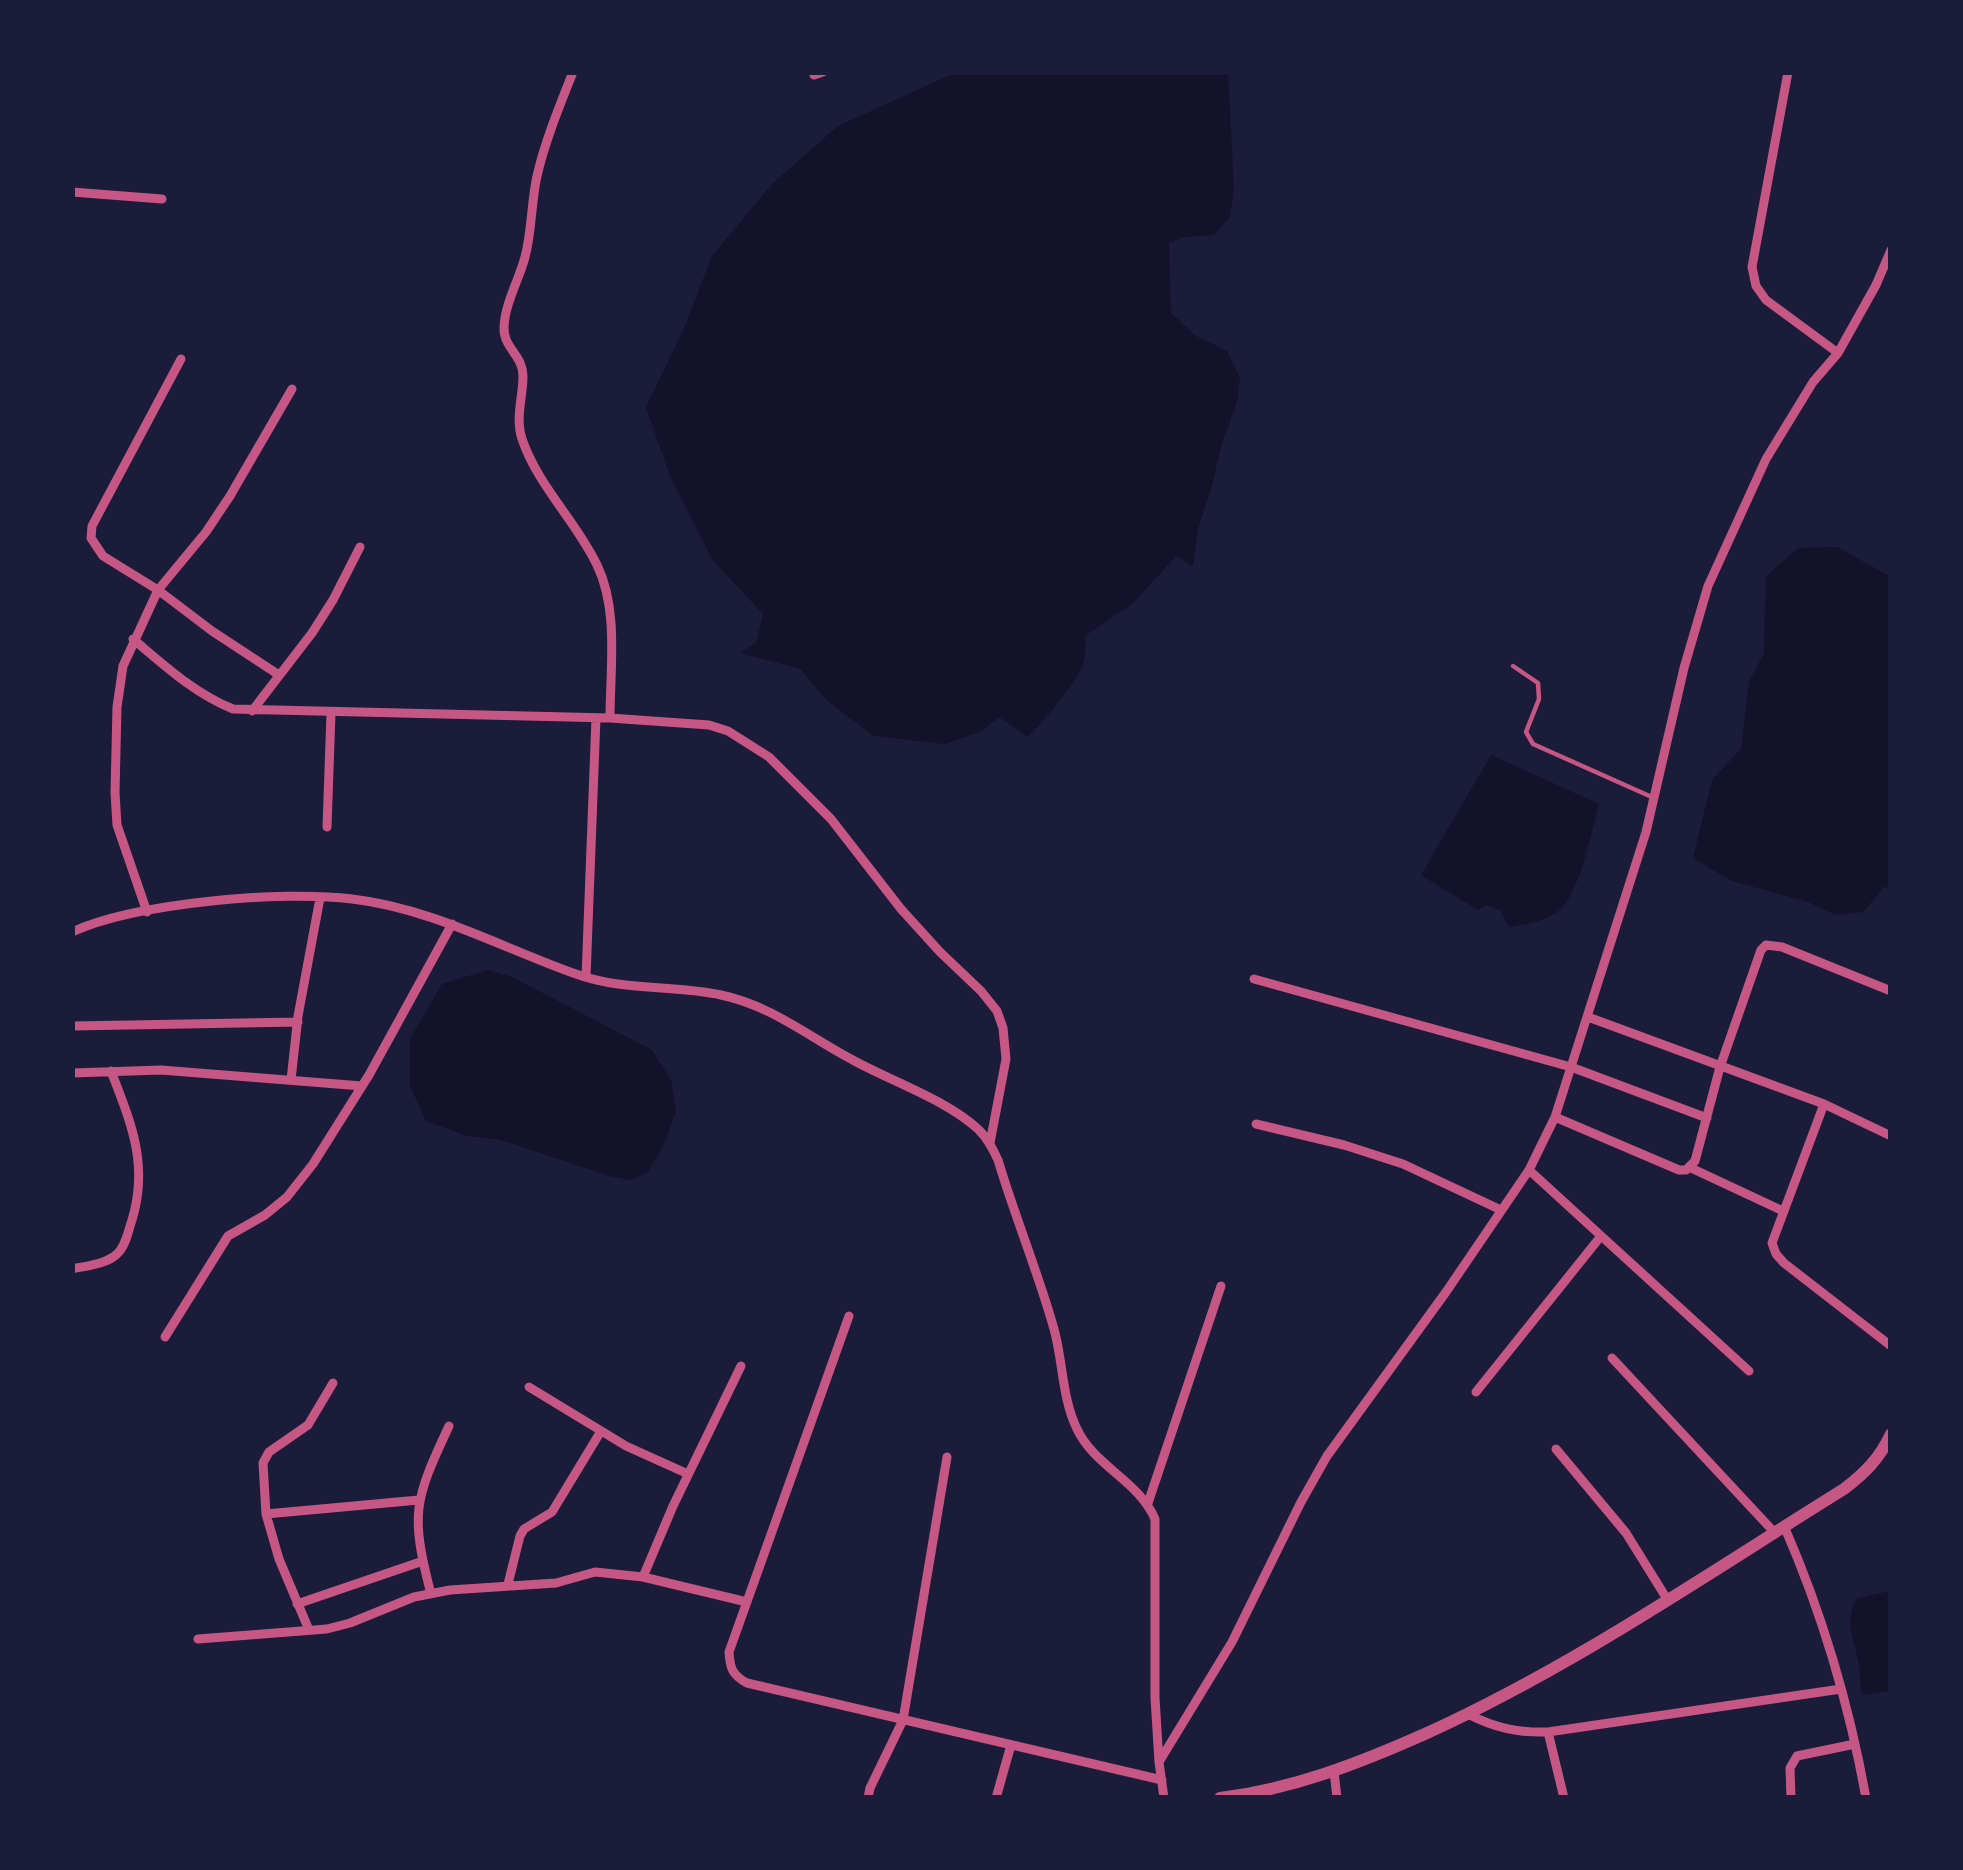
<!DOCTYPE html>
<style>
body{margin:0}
#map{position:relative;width:1963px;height:1870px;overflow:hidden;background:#1b1b3a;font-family:Arial,sans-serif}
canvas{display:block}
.frame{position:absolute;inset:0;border:75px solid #1b1b3a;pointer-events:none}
</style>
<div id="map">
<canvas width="1963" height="1870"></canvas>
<div class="frame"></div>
</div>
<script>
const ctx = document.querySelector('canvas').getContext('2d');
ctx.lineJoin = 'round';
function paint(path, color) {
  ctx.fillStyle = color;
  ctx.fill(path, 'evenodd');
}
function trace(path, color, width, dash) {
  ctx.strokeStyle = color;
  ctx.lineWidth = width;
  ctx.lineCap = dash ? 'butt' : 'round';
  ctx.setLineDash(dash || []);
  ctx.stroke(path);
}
const water = new Path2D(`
 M957,72H1228L1234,189L1230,217L1214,235L1184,237L1169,243L1171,313L1196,336L1227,351L1240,379L1237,402L1221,446L1212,486L1198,529L1193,566L1176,556L1133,603L1086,635C1085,645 1086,656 1083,665C1077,680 1040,727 1027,737L999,717L982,731L945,744L874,736L824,698L801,669L740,653L756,643L763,614L712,559L670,476L646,407L683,331L712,256L772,184L838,126Z
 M1837,547L1891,577V888L1884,887L1863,912L1836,915L1808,902L1732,881L1693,858L1712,780L1741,749L1749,682L1764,653L1766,576L1798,548Z
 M1491,755L1599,804C1591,832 1580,896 1556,913C1543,922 1525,924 1509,927L1500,910L1486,905L1478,910L1421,875Z
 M488,970L512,977L652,1050L671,1080L676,1112L663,1146L647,1173L630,1180L610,1176L501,1140L467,1136L426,1121L410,1086V1039L442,984Z
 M1891,1591V1691L1862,1695C1860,1685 1860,1675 1859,1665C1855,1639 1843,1623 1857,1598Z`);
const service = new Path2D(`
 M1513,666L1538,683L1539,699L1526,732L1533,744L1654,798`);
const minor = new Path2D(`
 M573,72C560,105 545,141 537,176C531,203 532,231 525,257C519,280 505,303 504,327C503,348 523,355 523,376C523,397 515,418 522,439C538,486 576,521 597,565C619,610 610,669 610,718
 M1788,72L1752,267L1756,286L1766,300L1838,353
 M814,75L823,72
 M72,192L162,199
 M181,359L92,526L91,538L103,556L158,590L212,631L279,675
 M133,639C164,665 195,694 233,709L610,718L709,725L728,731L769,757L831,819L901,909L940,952L981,991L997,1011L1003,1028L1006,1059L990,1143
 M252,711L312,633L333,600L360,547
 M327,827L331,713
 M147,912L117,825L115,793L117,707L123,666L158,590L206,532L230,496L292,389
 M72,932C135,903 282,890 352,899C431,908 502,948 576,974C622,991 674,985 721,995C770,1005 808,1036 851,1059C890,1081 946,1099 979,1130C988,1139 993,1149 998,1160C1015,1217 1038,1272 1054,1329C1063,1361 1062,1399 1077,1429C1095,1467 1138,1480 1155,1519V1698L1159,1762
 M586,977L596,718
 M1254,979L1571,1067L1707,1118
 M1588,1017L1824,1104L1891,1136
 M72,1026L298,1022
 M72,1073L161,1070L362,1086
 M291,1080L298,1016L320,898
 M1824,1104L1772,1243L1776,1254L1784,1263L1891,1346
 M1555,1117L1679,1170H1686L1695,1161L1720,1067L1761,950L1766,945L1782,947L1891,991
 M1256,1124L1344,1145L1403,1164L1501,1210
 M1691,1168L1783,1211
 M1529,1170L1749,1371
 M72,1269C85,1266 107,1264 117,1254C126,1246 128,1231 132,1220C149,1164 131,1123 111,1071
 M849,1316L729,1652C730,1668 732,1675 747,1683L1162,1780
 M165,1337L228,1236L265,1215L287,1197L313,1164L369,1075L452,924
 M1612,1358L1774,1532
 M529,1387L626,1446L688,1474
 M1476,1392L1601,1236
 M1556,1449L1626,1533L1667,1599
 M1148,1503L1221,1286
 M266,1514L419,1500
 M1784,1526C1822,1613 1849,1704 1866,1798
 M643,1577L673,1506L741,1366
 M508,1584L520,1536L524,1529L552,1512L601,1431
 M431,1594C410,1513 414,1501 449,1426
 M297,1604L423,1561
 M309,1630L279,1559L266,1514L263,1463L269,1452L308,1425L333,1383
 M198,1639L327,1629L350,1623L414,1597L450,1590L556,1583L595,1572L643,1577L747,1602
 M1468,1714C1495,1728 1518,1733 1548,1732L1841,1689
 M1548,1732L1564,1798
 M1334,1771L1337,1798
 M868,1798L870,1788L903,1720L947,1457
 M996,1798L1011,1745
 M1164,1798L1159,1762L1232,1642L1301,1502L1327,1456L1446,1292L1529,1170L1555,1117L1646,832L1684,668L1708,586L1766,459L1813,382L1838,353L1876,285L1891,250
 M1791,1798L1790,1768L1797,1756L1855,1744`);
const tertiary = new Path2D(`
 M1220,1798C1293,1789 1360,1763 1427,1733C1574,1666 1707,1574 1844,1489C1865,1473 1880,1458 1891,1434`);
paint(water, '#12122b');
trace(service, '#c65784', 4.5);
trace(minor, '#c65784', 9);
trace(tertiary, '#c65784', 12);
</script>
